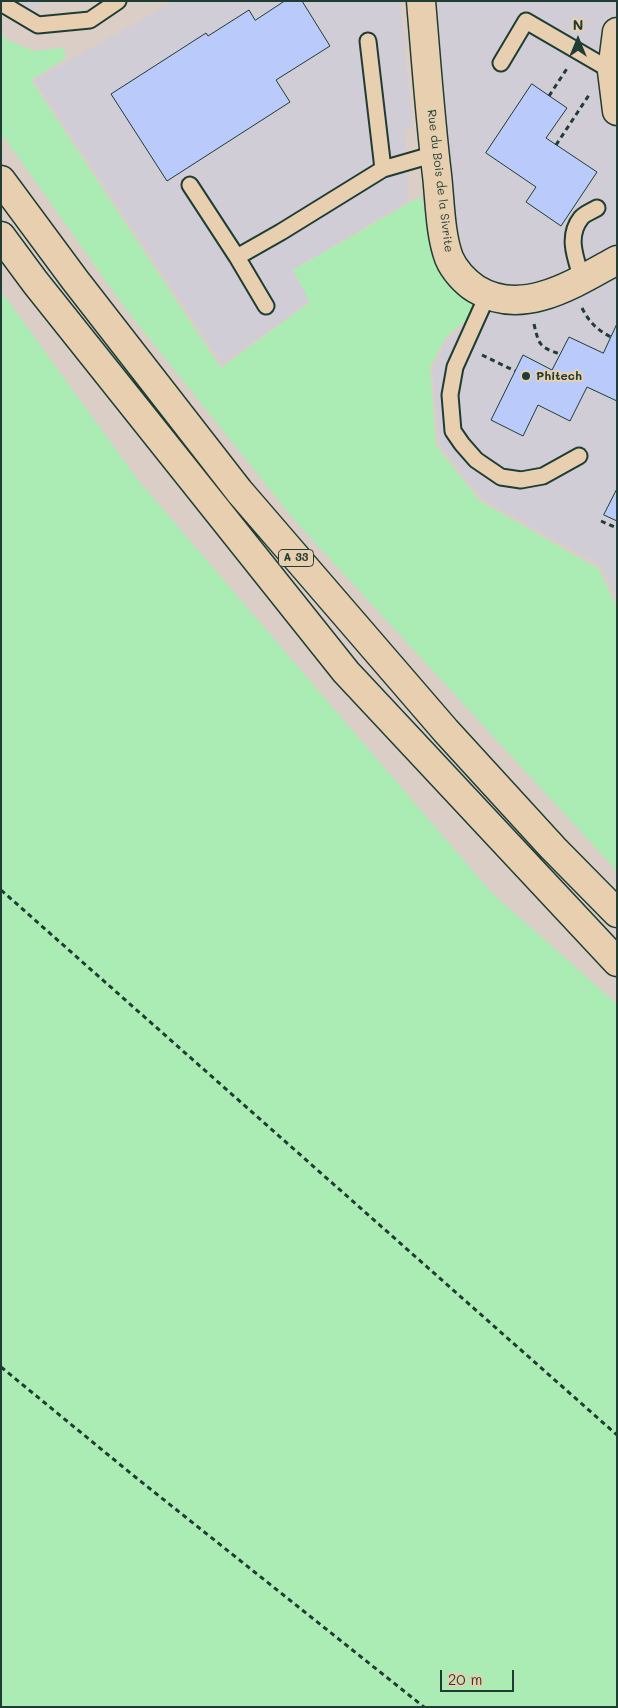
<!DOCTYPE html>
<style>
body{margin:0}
#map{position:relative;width:618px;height:1708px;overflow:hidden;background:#dacec6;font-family:Mali,sans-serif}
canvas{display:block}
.frame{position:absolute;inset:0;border:2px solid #1f3d34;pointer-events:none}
.north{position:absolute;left:553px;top:15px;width:50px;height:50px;-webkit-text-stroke:4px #e7cfb0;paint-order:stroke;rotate:0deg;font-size:14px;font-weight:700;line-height:20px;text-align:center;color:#1f3d34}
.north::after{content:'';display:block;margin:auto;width:18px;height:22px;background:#1f3d34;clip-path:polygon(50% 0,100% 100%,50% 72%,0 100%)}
.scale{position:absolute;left:440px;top:1670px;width:74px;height:22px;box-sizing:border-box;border:2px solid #1f3d34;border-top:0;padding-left:6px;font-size:15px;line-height:18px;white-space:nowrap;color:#1f3d34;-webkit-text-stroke:4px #e7cfb0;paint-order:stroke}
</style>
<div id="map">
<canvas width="618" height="1708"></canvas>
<div class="frame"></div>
<div class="north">N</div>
<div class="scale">20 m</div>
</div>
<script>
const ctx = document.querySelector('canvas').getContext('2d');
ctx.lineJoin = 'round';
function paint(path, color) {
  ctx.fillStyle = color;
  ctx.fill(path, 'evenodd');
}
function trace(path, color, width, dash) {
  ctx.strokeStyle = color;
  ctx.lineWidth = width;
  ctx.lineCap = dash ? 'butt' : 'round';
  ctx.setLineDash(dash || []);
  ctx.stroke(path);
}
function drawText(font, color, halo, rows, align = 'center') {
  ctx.font = font + ' Mali,sans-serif';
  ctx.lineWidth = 4;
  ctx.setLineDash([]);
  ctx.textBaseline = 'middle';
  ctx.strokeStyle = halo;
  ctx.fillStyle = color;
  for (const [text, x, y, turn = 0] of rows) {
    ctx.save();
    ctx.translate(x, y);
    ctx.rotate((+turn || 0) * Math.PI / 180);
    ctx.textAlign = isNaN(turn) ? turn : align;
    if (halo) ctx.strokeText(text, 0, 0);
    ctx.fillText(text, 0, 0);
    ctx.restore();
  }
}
const built = new Path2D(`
 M20,1H45L28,12Z
 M175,1H400L413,129L404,130L407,162L408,201L292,270L310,301L222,364L34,80Z
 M436,1H617V598L601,566L484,500L440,446L432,369L447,340L498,301L474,278L462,246L443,159L432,13Z`);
const green = new Path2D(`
 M1,32L7,40L33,51L64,48L66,58L31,80L221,368L310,302L293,270L421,196L429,235L477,300L472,315L446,337L430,367L436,445L480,501L599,569L617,608V871L296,522L125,308L1,133Z
 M1,291L138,480L491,892L617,1004V1707H1Z`);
const building = new Path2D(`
 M285,1H302L330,46L276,80L290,102L167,181L111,94L206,33L208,36L249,10L255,20Z
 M532,84L567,108L546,138L597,172L561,226L526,202L536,187L486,153Z
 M617,324V401L587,387L570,421L538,405L523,436L491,420L523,355L552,370L569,337L603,353Z
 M617,489V521L604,515Z`);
const path = new Path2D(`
 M549,96L568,67
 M556,145L589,95
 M582,308C589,322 597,330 611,337
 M534,324C539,345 539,347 560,354
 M482,355L515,371
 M601,521L617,528
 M1,890L617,1435
 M1,1367L134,1476L424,1707`);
const service = new Path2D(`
 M1,3L38,25L90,20L118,1
 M368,41L383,169
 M501,63L526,21L612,71
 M190,185L237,257L266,306
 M237,257L281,232L383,169L435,154
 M582,279C576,259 566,237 581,218C584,214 592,211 597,208
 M487,296L455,367L450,395L453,431L462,444L476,460L501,477L521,480L543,476L579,456`);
const minor = new Path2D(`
 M421,1C426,59 430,117 437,175C440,201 440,234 449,258C454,270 465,282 476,289C523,318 575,283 617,260
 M617,32L612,71L617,111`);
const motorway = new Path2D(`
 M1,180L75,280L239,491L446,731L553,848L617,913
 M1,236L35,282L346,672L617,962`);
const markers = [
 [526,376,5,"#1f3d34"]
];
const shields = [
 [296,558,35]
];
const shieldNames = [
 ["A 33",296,558]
];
const streetNames = [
 ["Rue du Bois de la Sivrite",440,181,83]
];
const poiNames = [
 ["Phitech",536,376]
];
paint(built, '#d0cdd6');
paint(green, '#abecb4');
paint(building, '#bacbfb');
trace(building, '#1f3d34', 1);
trace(service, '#1f3d34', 19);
trace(minor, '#1f3d34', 31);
trace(motorway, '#1f3d34', 31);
trace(path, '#1f3d34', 3, [5, 4]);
trace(service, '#e7cfb0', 15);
trace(minor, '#e7cfb0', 28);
trace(motorway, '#e7cfb0', 28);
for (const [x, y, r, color] of markers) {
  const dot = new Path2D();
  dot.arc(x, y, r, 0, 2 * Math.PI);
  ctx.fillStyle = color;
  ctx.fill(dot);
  trace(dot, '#e7cfb0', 2);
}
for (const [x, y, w] of shields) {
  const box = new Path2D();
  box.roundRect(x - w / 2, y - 8.5, w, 17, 4);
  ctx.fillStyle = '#e7cfb0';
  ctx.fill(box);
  trace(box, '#1f3d34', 1);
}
drawText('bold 11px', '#1f3d34', null, shieldNames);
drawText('12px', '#1f3d34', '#e7cfb0', streetNames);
drawText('bold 12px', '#1f3d34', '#e7cfb0', poiNames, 'left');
</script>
